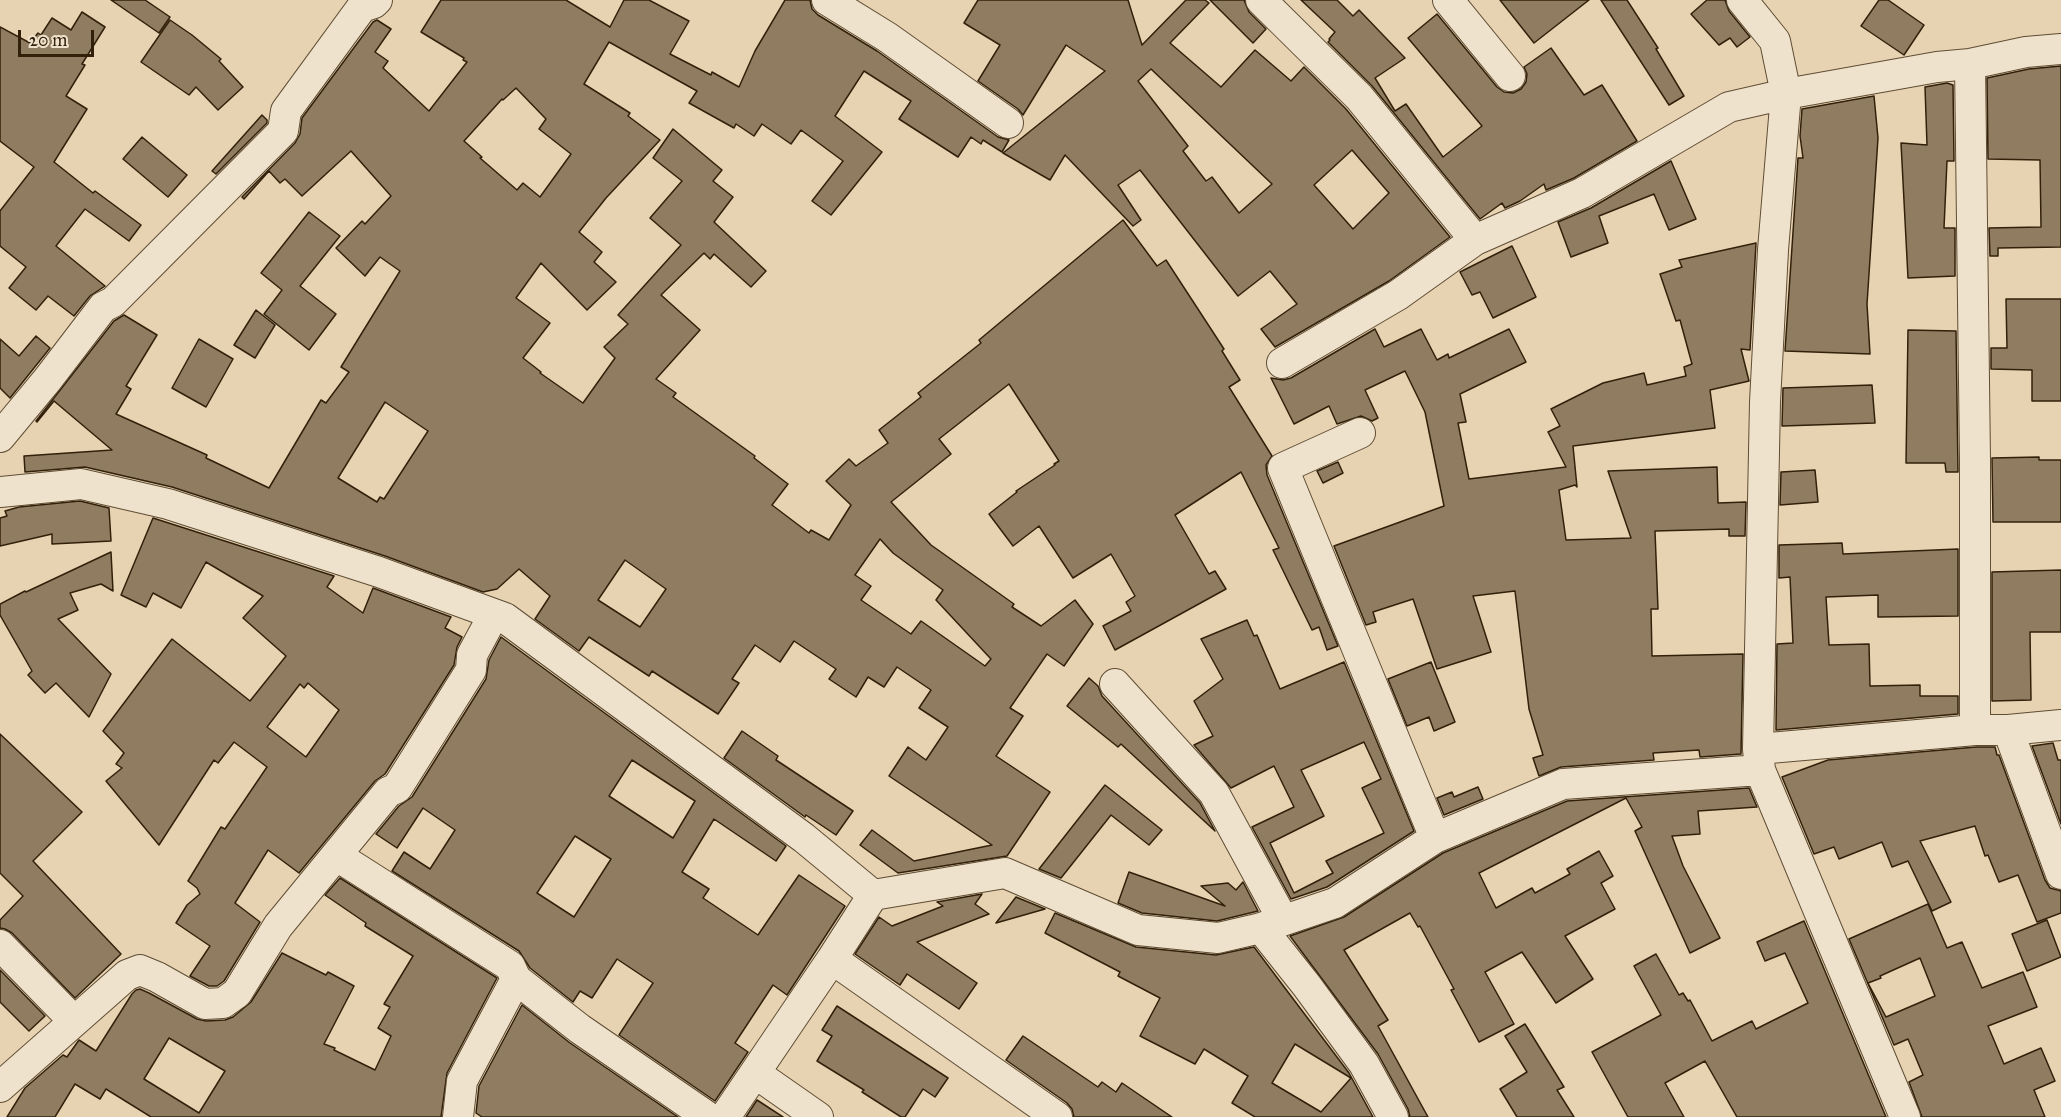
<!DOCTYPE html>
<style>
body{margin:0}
#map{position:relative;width:2061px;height:1117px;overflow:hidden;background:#e7d3b2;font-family:"IM FELL Great Primer",serif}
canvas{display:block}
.scale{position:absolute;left:18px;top:30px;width:76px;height:27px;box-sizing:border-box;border:3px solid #32200a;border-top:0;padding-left:8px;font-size:18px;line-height:21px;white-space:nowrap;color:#32200a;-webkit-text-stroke:4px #efe2cd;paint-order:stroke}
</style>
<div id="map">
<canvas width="2061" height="1117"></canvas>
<div class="scale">20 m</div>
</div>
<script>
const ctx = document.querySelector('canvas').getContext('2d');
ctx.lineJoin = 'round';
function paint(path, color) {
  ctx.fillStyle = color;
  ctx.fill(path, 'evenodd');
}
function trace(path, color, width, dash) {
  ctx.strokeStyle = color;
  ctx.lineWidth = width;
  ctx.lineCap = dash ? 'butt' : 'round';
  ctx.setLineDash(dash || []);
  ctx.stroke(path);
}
const building = new Path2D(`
 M111,0H145L170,17L159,33Z
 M441,0H566L610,27L624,0H649L689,21L670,54L711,75L712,72L739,87L755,51L785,0H810L812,9L818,15L877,51L998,137L1009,140L1002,152L983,140L981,144L971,137L958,157L899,119L911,101L864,71L835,116L882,152L831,215L812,201L843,161L801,130L791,144L762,124L754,136L736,124L734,128L689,103L697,91L609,42L584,84L630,113L628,116L660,140L606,198L579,232L602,252L594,262L616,282L587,310L541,263L516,298L550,323L523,358L541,372L540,373L583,403L615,358L604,347L628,324L618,315L681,245L650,218L682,181L653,158L673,129L722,170L713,181L733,197L714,222L766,271L751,287L714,254L710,259L704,253L661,295L700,330L656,379L676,393L673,397L755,456L754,458L788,484L772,505L809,533L811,530L829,540L851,505L826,481L849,459L856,466L888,443L879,430L921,397L918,393L981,343L979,340L1123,220L1157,266L1166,260L1224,349L1222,351L1240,380L1229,387L1272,456L1266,465L1267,475L1338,646L1327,650L1319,627L1312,630L1273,550L1279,548L1241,472L1175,515L1209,574L1215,571L1226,589L1115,650L1103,626L1131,611L1126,602L1135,596L1111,554L1073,578L1039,526L1013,546L989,514L1017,492L1016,491L1055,465L1054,464L1059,461L1009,384L939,439L951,454L891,502L931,545L1014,604L1012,607L1041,626L1075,600L1093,624L1064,666L1047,654L1010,708L1023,716L996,756L1050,792L1007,856L898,873L860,845L872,830L914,861L992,845L889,776L908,747L926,760L948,727L919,708L931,690L897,667L884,687L868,677L856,697L829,679L836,669L794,641L780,662L755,645L732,679L739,683L718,714L652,671L649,676L589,637L579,651L535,619L550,596L519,569L497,589L483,592L385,556L172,487L85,467L25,472L24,456L112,450L54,401L37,422L36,421L114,321L124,315L157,335L126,386L131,389L116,414L207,455L206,458L269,488L321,400L326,403L349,372L341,367L400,271L380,257L365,276L336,248L362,221L365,224L391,196L351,151L302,196L285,179L280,183L269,171L244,199L242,197L295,143L300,134L302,118L373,22L377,20L391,29L375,52L388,61L383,68L429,111L467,62L463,60L464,58L421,32ZM516,88L546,119L539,129L571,154L540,197L523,183L517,190L480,158L482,157L464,141L502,99L503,100ZM385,402L428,431L384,499L380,497L377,502L338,478ZM880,539L893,553L943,590L936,600L991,659L985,666L921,621L911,634L861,600L871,586L855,575ZM625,560L666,589L640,627L598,600Z
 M978,0H1128L1142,45L1186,0H1205L1209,3L1170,43L1221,87L1255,50L1291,81L1304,67L1346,109L1450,237L1389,281L1275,347L1261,329L1297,304L1270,271L1238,296L1140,170L1118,185L1141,220L1133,226L1065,155L1050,180L1003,153L1105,71L1066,45L1023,115L1018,109L978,81L1000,45L964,23ZM1151,69L1272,184L1239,213L1212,177L1206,181L1183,151L1188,146L1138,81ZM1352,150L1389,193L1353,229L1314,185Z
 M1210,0H1244L1249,12L1266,29L1253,43Z
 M1301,0H1337L1353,16L1359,10L1405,58L1375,78L1395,111L1406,104L1443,157L1482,126L1408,38L1437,14L1497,87L1504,92L1513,93L1521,89L1526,82L1527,74L1524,67L1551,48L1584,95L1602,85L1637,141L1574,178L1546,190L1544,184L1520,201L1505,208L1502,203L1480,219L1372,86L1328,42L1330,40L1329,39L1335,32Z
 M1500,0H1589L1534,43Z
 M1601,0H1627L1658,48L1656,49L1684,96L1669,105Z
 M1707,0H1725L1729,11L1750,37L1737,47L1730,38L1719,45L1691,14Z
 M1879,0H1888L1924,25L1904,55L1861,26Z
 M82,12L105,27L82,64L85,65L66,96L87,109L54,162L93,193L95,191L141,225L129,241L85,209L56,246L105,286L90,296L74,316L48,296L36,310L9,288L26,267L0,246V211L34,167L0,141V27L30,43L38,33L41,35L52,18L71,30Z
 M170,20L192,35L221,59L219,61L243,87L218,110L196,87L189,95L141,62Z
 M2061,66V247L1998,248V256H1990L1989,228L2041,227L2040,160L1988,159L1987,78L2029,69Z
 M1947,83L1953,85L1954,161H1947L1944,228H1955V276L1908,278L1901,143L1927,145L1925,87Z
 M1874,96L1878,138L1867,304L1870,354L1785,351L1798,158H1803L1800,136L1802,109Z
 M262,115L267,120V123L216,174L212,171Z
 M142,137L187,175L168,197L123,159Z
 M1671,161L1696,219L1669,230L1654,194L1599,216L1608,243L1571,257L1558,222L1591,208Z
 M309,212L340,236L300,286L336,314L309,350L264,314L282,290L261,273Z
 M1756,243L1750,350L1741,349L1749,381L1710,390L1715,428L1573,446L1577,487L1575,485L1559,490L1566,540L1631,538L1608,471L1717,467L1718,503L1746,502L1745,536H1729V529L1655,531L1658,609H1651L1652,656L1743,654L1741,754L1700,757L1699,750L1653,753L1654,760L1561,767L1539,776L1533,758L1543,755L1529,709L1515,591L1473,596L1491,652L1437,669L1413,599L1373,612L1376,622L1366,625L1334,546L1444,506L1425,412L1405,371L1365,390L1378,418L1372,421L1361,416L1337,424L1329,406L1294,424L1271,378L1283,380L1291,378L1375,329L1384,347L1421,329L1437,360L1448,354L1449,358L1509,329L1526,362L1460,394L1466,422L1458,423L1469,479L1566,467L1548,432L1560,426L1551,409L1603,383L1644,373L1647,385L1686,376L1684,367L1692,364L1680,320L1676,321L1660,274L1682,267L1679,260Z
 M1512,246L1536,297L1493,318L1480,292L1472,295L1460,272Z
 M2006,299H2061V401H2032V370L1991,369V348H2007Z
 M256,310L275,325L255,358L234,345Z
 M1908,330L1956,331L1958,472H1946L1945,463H1906Z
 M36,336L50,348L10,398L0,388V339L19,356Z
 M199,339L233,359L206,407L172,388Z
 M1872,385L1875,423L1782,426L1783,388Z
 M2039,457V460H2061V522H1993L1992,458Z
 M1338,462L1343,473L1323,483L1317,471Z
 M1815,470L1818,502L1780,505L1781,472Z
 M80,501L109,508L111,541L52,544V534L0,546V518L7,516L5,511L19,507Z
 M153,518L334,576L327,587L363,613L373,588L451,617L445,628L462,637L457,647L454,665L385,774L375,781L299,873L268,850L235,903L260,922L224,981L217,986H209L190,976L210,946L176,923L187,905L200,894L197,888L188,881L221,827L225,829L267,767L234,742L218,763L214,760L159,845L106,781L122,768L116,764L124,753L103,731L172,639L250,701L286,656L243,618L263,596L206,562L181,608L153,593L146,607L121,595ZM308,683L339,710L306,757L267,727L300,684L304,688Z
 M1842,543L1843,554L1958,549V616L1878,617V595L1826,597L1829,645L1869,644L1870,686L1920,685V696H1958V714L1776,730L1777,644L1793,643L1790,577L1779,578V545Z
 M111,552L113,591L101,584L70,593L78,610L58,619L111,674L89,717L56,683L45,693L28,675L32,671L0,615V604L25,591L26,592Z
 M2061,570V632H2030L2031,700L1992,701V572Z
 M1247,620L1254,636L1257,635L1280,689L1344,662L1414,831L1327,887L1291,899L1252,827L1294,807L1274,766L1231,788L1194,745L1213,736L1194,701L1223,679L1201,639ZM1364,742L1381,779L1362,788L1384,833L1326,861L1333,873L1294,893L1270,843L1324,816L1301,770Z
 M501,637L786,846L776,861L714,819L682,872L709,889L703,898L758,935L799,875L845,906L787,995L773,985L735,1043L748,1052L715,1101L619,1035L653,983L617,959L592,998L580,991L573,1002L530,968L519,951L392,871L404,852L430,869L455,830L423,808L397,848L376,834L399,806L412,797L486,679L489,660ZM632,760L695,801L673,838L609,796ZM575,836L611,859L574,917L537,893Z
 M1431,662L1455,722L1434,731L1429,717L1407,726L1388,679Z
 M1089,678L1098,686L1102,696L1200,803L1215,831L1121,744L1118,747L1067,706Z
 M742,731L778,756L776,760L853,811L836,835L806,815L805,817L724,758Z
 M0,734L82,812L33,861L121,954L75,998L12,933L5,929L0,928V920L23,896L0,873Z
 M2053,743L2058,760H2061V824L2032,746Z
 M1976,747H1995L1997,755H1999L2045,880L2050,888L2061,891V913L2037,922L2018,875L1999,882L1988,855L1985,856L1975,826L1920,841L1951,902L1932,911L1908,861L1892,867L1882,842L1839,859L1834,847L1814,854L1782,777L1828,760Z
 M1105,785L1162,830L1149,845L1111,815L1061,878L1039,869Z
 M1478,787L1483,799L1444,815L1437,798L1452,792L1454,797Z
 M1749,788L1757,807L1698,811L1700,834L1672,836L1683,866L1720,938L1690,953L1635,831L1642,827L1626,798L1479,873L1496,908L1532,888L1535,893L1570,874L1567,869L1599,851L1613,876L1601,883L1615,909L1565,936L1593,979L1556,1003L1522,952L1485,972L1514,1024L1479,1042L1451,990L1454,989L1420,926L1418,927L1410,913L1344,950L1388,1020L1378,1026L1428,1117H1410L1408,1109L1378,1054L1290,936L1344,917L1443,853L1567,801Z
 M1129,872L1225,906L1201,886L1228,883L1236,890L1243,882L1258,911L1217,921L1142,913L1118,903Z
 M340,878L497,978L447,1073L441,1117H151L106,1089L100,1099L75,1084L55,1117H7L25,1088L63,1055L67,1057L79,1040L96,1051L132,994L136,990L140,989L149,993L197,1019L206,1021L225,1020L233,1017L251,1002L282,953L326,975L328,972L354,986L324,1044L335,1048L334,1050L375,1070L391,1036L378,1028L390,1007L384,1004L413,956L365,926L366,923L325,895ZM169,1038L225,1071L199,1113L144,1079Z
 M982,894L975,904L989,914L917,942L977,983L959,1009L907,974L900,985L855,954L879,917L892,926L943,906L937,902Z
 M1016,897L1045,909L996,923Z
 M1928,904L1947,948L1962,942L1982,988L2023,972L2037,1007L1988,1026L2004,1064L2041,1048L2055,1081L2034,1090L2045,1117H1922L1909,1082L1923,1075L1908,1039L1894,1045L1849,939ZM1920,958L1935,996L1886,1017L1868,983L1881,978L1880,976Z
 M1055,913L1136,947L1216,955L1254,947L1349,1073L1373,1117H1255L1232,1103L1248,1076L1204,1049L1195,1064L1140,1036L1160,998L1118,976L1120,972L1045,933ZM1295,1044L1351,1078L1321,1112L1272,1083Z
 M2047,920L2061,957L2027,971L2012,934Z
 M1804,921L1886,1117H1737L1705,1061L1665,1083L1684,1117H1628L1592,1052L1661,1015L1634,966L1656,954L1679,995L1683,993L1688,1001L1690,1000L1712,1041L1752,1021L1756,1029L1808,1003L1785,953L1765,961L1757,942Z
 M0,970L45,1016L29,1031L0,1002Z
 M522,1005L570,1043L678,1117H482L476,1113L479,1086Z
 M837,1006L948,1078L935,1097L923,1089L905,1117H901L862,1092L864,1090L817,1061L832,1036L822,1030Z
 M1525,1024L1564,1087L1557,1090L1574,1117H1517L1500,1089L1527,1072L1505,1036Z
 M1023,1036L1098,1087L1102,1082L1116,1092L1122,1083L1172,1117H1074L1072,1109L1067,1103L1006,1060Z
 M757,1100L783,1117H746Z`);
const minor = new Path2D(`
 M827,0L887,37L1008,123
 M1261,0L1359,97L1475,240
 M1448,0L1510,76
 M1742,0L1775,41L1786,94L1773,250L1765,402L1758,749
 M1970,64L1975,460V730
 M1282,363L1398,295L1475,240L1582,193L1729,107L1786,94L1937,67L1970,64L2026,52L2061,49
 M1360,433L1283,468L1435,838
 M0,437L48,379L103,307L113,302L283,131L286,111L362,7L374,3L377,0
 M0,492L81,484L168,504L379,572L505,618L804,838L873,895
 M1115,684L1214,793L1283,920
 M2008,730L2061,874
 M1760,770L1905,1117
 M337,856L510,966L516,979L580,1029L708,1117
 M1261,928L1307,986L1364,1064L1393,1117
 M0,945L74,1021
 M755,1073L818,1117
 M0,1087L127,975L140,970L157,977L205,1004L223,1003L237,993L278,926L388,792L397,788L471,670L472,655L494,614
 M458,1117L462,1081L516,979
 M725,1117L832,959
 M1057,1117L832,959L873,895L1005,873L1138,930L1218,938L1261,928L1335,903L1435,838L1563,784L1760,770L1758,749L1975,730H2008L2061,725`);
paint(building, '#907d61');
trace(building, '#32200a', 1.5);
trace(minor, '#5f4d34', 32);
trace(minor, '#efe2cd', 30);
</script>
